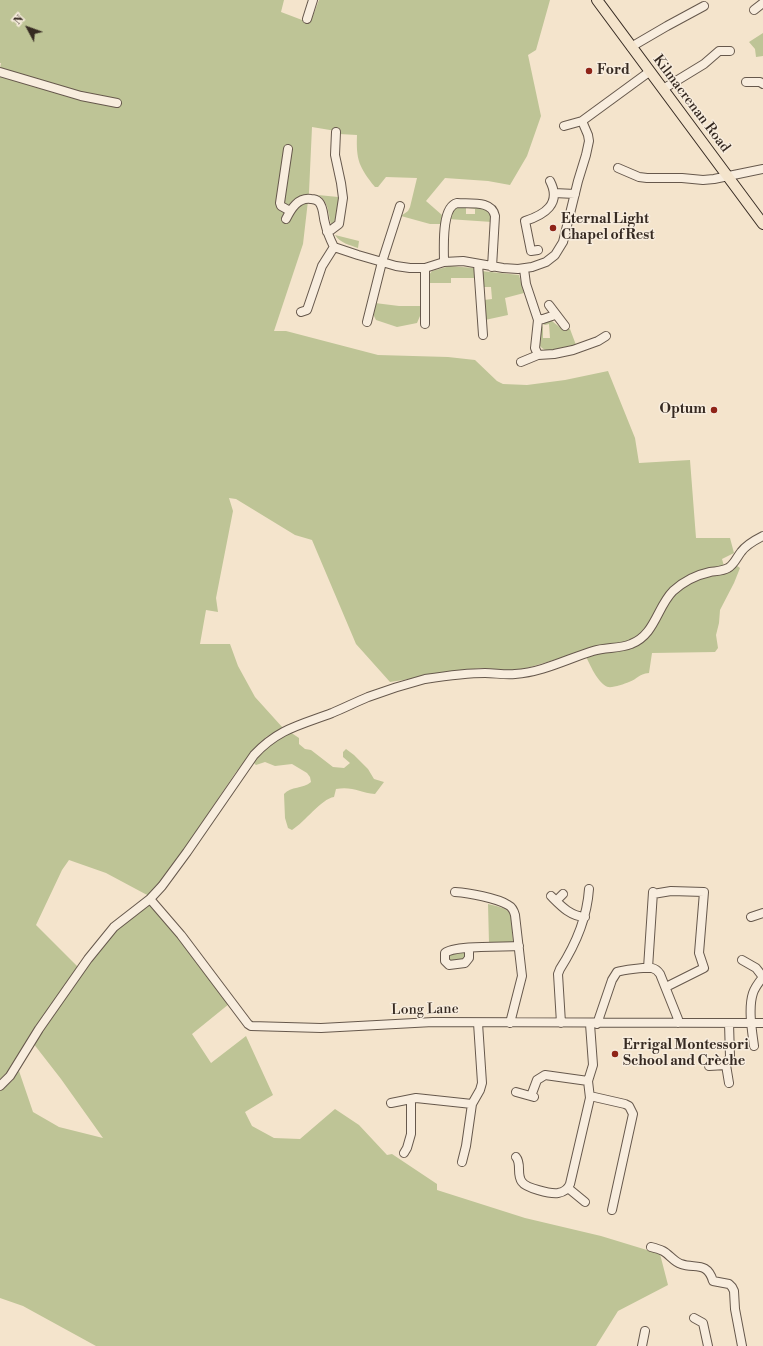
<!DOCTYPE html>
<meta charset="utf-8">
<style>
body{margin:0}
#map{position:relative;width:763px;height:1346px;overflow:hidden;background:#f4e4cc;font-family:"Libre Bodoni",serif}
canvas{display:block}
.north{position:absolute;left:8px;top:8px;width:40px;height:40px;-webkit-text-stroke:3px #f8edde;paint-order:stroke;rotate:311deg;font-size:11px;font-weight:700;line-height:16px;text-align:center;color:#362a22}
.north::after{content:'';display:block;margin:auto;width:14px;height:18px;background:#362a22;clip-path:polygon(50% 0,100% 100%,50% 72%,0 100%)}
</style>
<div id="map">
<canvas width="763" height="1346"></canvas>
<div class="north">N</div>
</div>
<script>
const ctx = document.querySelector('canvas').getContext('2d');
ctx.lineJoin = 'round';
function paint(path, color) {
  ctx.fillStyle = color;
  ctx.fill(path, 'evenodd');
}
function trace(path, color, width, dash) {
  ctx.strokeStyle = color;
  ctx.lineWidth = width;
  ctx.lineCap = dash ? 'butt' : 'round';
  ctx.setLineDash(dash || []);
  ctx.stroke(path);
}
function drawText(font, color, halo, rows, align = 'center') {
  ctx.font = font + ' "Libre Bodoni",serif';
  ctx.lineWidth = 3;
  ctx.setLineDash([]);
  ctx.textBaseline = 'middle';
  ctx.strokeStyle = halo;
  ctx.fillStyle = color;
  for (const [text, x, y, turn = 0] of rows) {
    ctx.save();
    ctx.translate(x, y);
    ctx.rotate((+turn || 0) * Math.PI / 180);
    ctx.textAlign = isNaN(turn) ? turn : align;
    if (halo) ctx.strokeText(text, 0, 0);
    ctx.fillText(text, 0, 0);
    ctx.restore();
  }
}
const green = new Path2D(`
 M0,0H284L281,12L310,23L319,0H550L536,50L528,55L541,116L527,156L510,185L488,181L445,178L426,201L442,215L441,224H430L401,216L408,211L410,207L417,178L386,177L378,187H375C359,167 356,160 357,135L339,134L336,131L312,127L309,192L303,244L274,331H286L378,355L448,357L475,360L497,381L503,384L527,385L565,380L608,371L635,438L639,463L690,460L696,538H730L734,553L722,559L724,566L736,565L740,568L734,583L720,610L719,623L716,635L718,648L715,652L652,653L649,673C638,674 638,679 629,682C624,684 613,688 608,687C598,684 589,663 585,654L567,656L517,671L481,668L390,682L356,644L312,540L295,535L236,499L229,498L233,511L216,598L218,612L206,610L200,644H230L238,666L255,697L283,728L266,737L236,772L187,845L149,896L106,873L69,860L62,870L36,925L78,967L11,1068L0,1080V68L1,63H0Z
 M763,33V56L756,57L755,49L749,42Z
 M318,195L338,197V206L334,224H331C328,214 329,201 318,195Z
 M455,206H466V214H475V209L468,208V207L486,209L492,214V222L448,219Z
 M335,235L359,241L358,248C350,245 340,243 335,235Z
 M450,266L474,268V278H451V283H429V275L432,271Z
 M481,271L519,275L524,293L505,298L508,315L485,320L484,300L492,299L491,287H481Z
 M375,303L399,306H420V316L417,323L397,327L376,320L373,314Z
 M549,321H552L562,329H570L576,345C566,346 547,356 540,346L541,327L542,326L543,327V338H550L549,324L545,325L543,324Z
 M290,732L299,738V744L305,749L311,750L333,767L344,768L350,763L343,757V752L346,749L354,755L368,769L374,779L384,782L375,794C360,793 353,786 336,789L334,797C321,799 305,822 292,830L288,828L285,818L284,794C291,786 303,789 311,782L310,777L307,773L292,764L275,766L265,762L256,765L253,762L266,746Z
 M148,903L162,915L229,1004L192,1034L211,1063L246,1036L273,1095L245,1112L252,1126L274,1138L300,1139L335,1109L359,1125L387,1155L392,1154L437,1184V1190L525,1218L601,1236L660,1254L668,1285L618,1311L596,1346H96L23,1306L0,1298V1090L12,1081L19,1071L33,1112L59,1127L103,1138L61,1079L33,1043L87,965L117,928Z
 M488,904C496,906 505,907 511,914L513,942L510,944L489,943Z
 M461,952L466,954L467,958L452,963L448,960L447,955Z`);
const minor = new Path2D(`
 M754,10L763,3
 M307,19L313,0
 M631,47L667,26L704,6
 M0,72L81,96L117,103
 M746,82H760L763,84
 M663,89L704,64L719,51H730
 M564,126L582,121L649,72
 M288,149L280,203L281,206L290,211
 M618,168L639,177L647,178H682L703,180L714,179L763,169
 M554,193L575,194
 M286,219C291,209 298,197 311,199C314,199 317,200 319,202C324,208 323,217 325,223C327,232 330,239 334,247L358,255L396,266L410,268H425L444,262L463,261L503,268L518,269L532,267L546,262L555,255L563,242L578,181L586,155L589,141L588,135L582,121
 M327,232L331,230L339,224L343,198L341,183L335,155L336,132
 M538,250L531,251L525,221C544,215 562,204 550,181
 M444,262C444,248 441,207 457,203C470,204 492,200 495,216L492,267
 M478,264L483,335
 M524,269L526,284L538,320L535,348L538,355
 M549,305L565,326
 M301,312L307,310L322,266L334,247
 M538,320L543,319L555,315
 M367,322L382,262L400,206
 M425,324V268
 M521,362L538,355L554,354L573,350L598,341L606,336
 M455,892C469,893 497,898 508,905C512,907 514,911 515,915L522,976L510,1023
 M653,894L671,891L704,892L699,953L704,968L666,987
 M551,896C561,906 570,916 585,917
 M150,899L181,935L248,1024L251,1026L321,1028L433,1022L763,1023
 M556,901L563,894
 M751,917L763,913
 M469,948V958L465,963L449,965L445,961V953C454,945 504,947 519,946
 M742,960L756,968L763,977
 M648,968L653,892
 M561,1023L558,974L560,969C576,944 587,919 589,889
 M729,1023L730,1057L726,1065L729,1083
 M597,1024L612,980L617,972C622,970 647,967 652,968C656,969 658,971 660,974L678,1019V1023
 M754,1046C752,1031 748,1008 753,993C755,987 759,982 763,977
 M709,1066L726,1065
 M0,1086L10,1076L39,1029L88,959L114,927L150,899L162,886L187,852L254,755C278,729 300,725 332,713C344,708 356,702 368,697C387,690 406,684 425,679C445,676 466,673 485,673C495,673 505,675 515,674C543,672 567,659 593,651C606,647 619,649 631,644C655,635 657,607 673,591C684,581 696,575 710,572C716,571 723,571 728,568C734,565 737,557 741,552C746,545 755,540 763,536
 M516,1092L534,1097
 M531,1096L537,1080L545,1075L588,1081
 M590,1096L625,1104L629,1106L633,1114L612,1210
 M391,1103L416,1098L472,1104L466,1146L462,1162
 M472,1104L480,1090L482,1083L478,1023
 M404,1153L407,1148L411,1134V1099
 M516,1157C522,1164 516,1174 522,1182C526,1188 550,1194 558,1193C564,1192 568,1189 570,1184L590,1098L588,1081L593,1065L590,1024
 M568,1188L585,1202
 M651,1247C655,1248 659,1249 663,1251C669,1254 674,1262 681,1264C695,1269 707,1261 713,1281L729,1284L732,1287L734,1291L735,1309L742,1346
 M694,1318L703,1323L708,1346
 M642,1346L645,1331`);
const major = new Path2D(`
 M597,0L763,224`);
const markers = [
 [589,71,4,"#8f2418"],
 [553,228,4,"#8f2418"],
 [714,410,4,"#8f2418"],
 [615,1054,4,"#8f2418"]
];
const poiNames = [
 ["Ford",597,71],
 ["Eternal Light",561,220],
 ["Chapel of Rest",561,236],
 ["Optum",706,410,"right"],
 ["Errigal Montessori",623,1046],
 ["School and Crèche",623,1062]
];
const streetNames = [
 ["Kilmacrenan Road",691,104,53],
 ["Long Lane",425,1010,-1]
];
paint(green, '#bec496');
trace(minor, '#66584c', 10);
trace(major, '#362a22', 12);
trace(minor, '#f8edde', 8);
trace(major, '#f4e4cc', 10);
for (const [x, y, r, color] of markers) {
  const dot = new Path2D();
  dot.arc(x, y, r, 0, 2 * Math.PI);
  ctx.fillStyle = color;
  ctx.fill(dot);
  trace(dot, '#f8edde', 1.5);
}
drawText('bold 14px', '#362a22', '#f8edde', poiNames, 'left');
drawText('14px', '#362a22', '#f8edde', streetNames);
</script>
